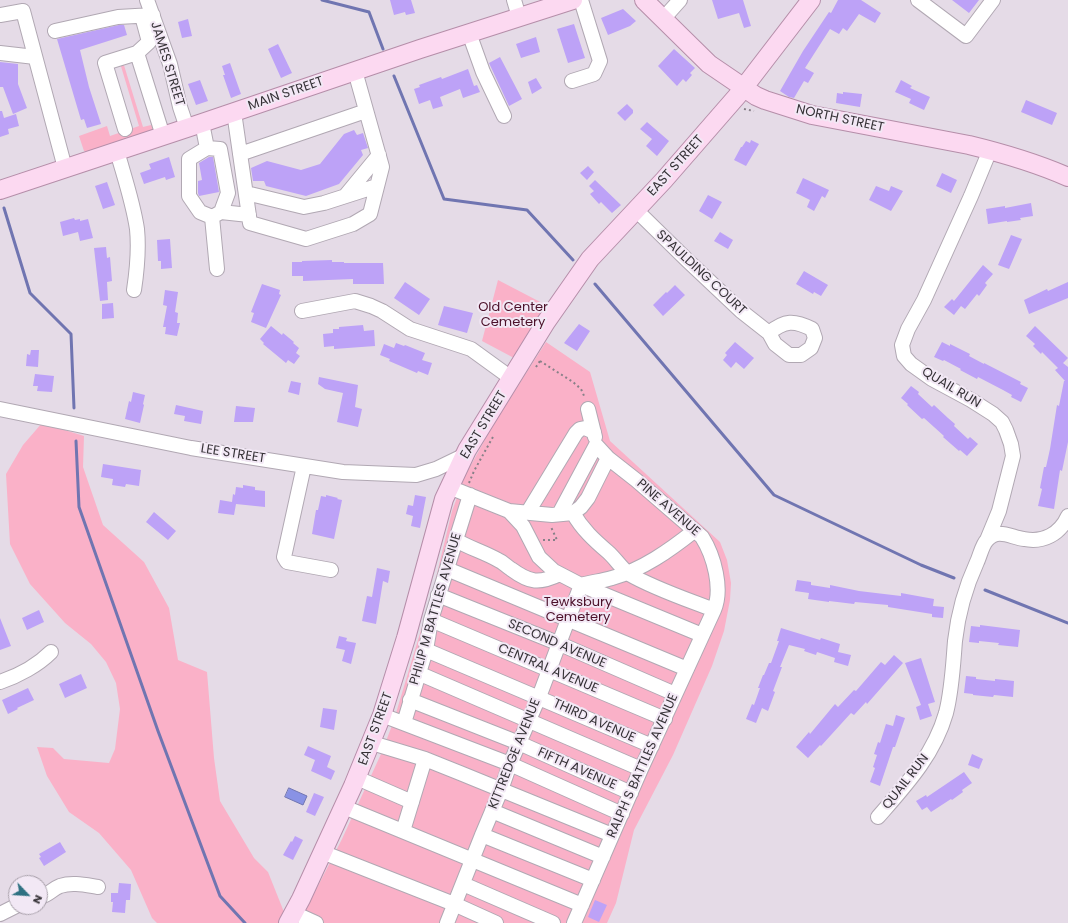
<!DOCTYPE html>
<style>
body{margin:0}
#map{position:relative;width:1068px;height:923px;overflow:hidden;background:#e5dbe7;font-family:Poppins,sans-serif}
canvas{display:block}
.north{position:absolute;left:8px;top:875px;width:40px;height:40px;box-sizing:border-box;background:#f2e8f5;border:1px solid #a79fa9;border-radius:50%;rotate:115deg;font-size:11px;font-weight:700;line-height:16px;text-align:center;color:#363237}
.north::after{content:'';display:block;margin:auto;width:14px;height:18px;background:#2e7182;clip-path:polygon(50% 0,100% 100%,50% 72%,0 100%)}
</style>
<div id="map">
<canvas width="1068" height="923"></canvas>
<div class="north">N</div>
</div>
<script>
const ctx = document.querySelector('canvas').getContext('2d');
ctx.lineJoin = 'round';
function paint(path, color) {
  ctx.fillStyle = color;
  ctx.fill(path, 'evenodd');
}
function trace(path, color, width, dash) {
  ctx.strokeStyle = color;
  ctx.lineWidth = width;
  ctx.lineCap = dash ? 'butt' : 'round';
  ctx.setLineDash(dash || []);
  ctx.stroke(path);
}
function drawText(font, color, halo, rows, align = 'center') {
  ctx.font = font + ' Poppins,sans-serif';
  ctx.lineWidth = 4;
  ctx.setLineDash([]);
  ctx.textBaseline = 'middle';
  ctx.strokeStyle = halo;
  ctx.fillStyle = color;
  for (const [text, x, y, turn = 0] of rows) {
    ctx.save();
    ctx.translate(x, y);
    ctx.rotate((+turn || 0) * Math.PI / 180);
    ctx.textAlign = isNaN(turn) ? turn : align;
    if (halo) ctx.strokeText(text, 0, 0);
    ctx.fillText(text, 0, 0);
    ctx.restore();
  }
}
const green = new Path2D(`
 M123,62L143,127L151,125L153,126L154,129L88,152L84,151L79,136L107,126L110,136L139,126L120,63Z
 M498,280L546,305L514,358L482,341Z
 M546,342L590,372L610,441L720,542L727,560L731,583L730,600L724,631L712,666L673,755L634,830L616,903L607,923H299L342,839L381,754L393,723L433,590L452,511L465,476L493,425Z
 M42,423L84,436L83,467L103,525L144,562L169,608L178,660L207,672L214,758L220,801L254,858L268,872L284,912L278,923H157L152,918L131,870L99,833L69,812L47,776L37,747L53,748L64,759L109,763L115,749L120,709L116,683L106,662L91,644L65,623L30,584L10,544L6,474L23,445Z`);
const water = new Path2D(`
 M289,788L307,796L303,805L285,797Z`);
const stream = new Path2D(`
 M322,0L369,12L383,49
 M394,76L444,199L527,210L573,260
 M4,208L30,293L71,334L74,408
 M595,284L774,495L921,565L954,578
 M76,441L79,507L158,731L220,896L245,923
 M985,590L1068,623`);
const building = new Path2D(`
 M390,0H411L415,13L406,15L405,12L394,15Z
 M712,0H743L751,26L744,28L739,13L718,19Z
 M838,0H861L881,13L875,23L859,14L847,31L843,28L839,34L830,29L805,68L814,73L808,83L804,81L794,98L789,97L780,91L803,51L829,12L831,13Z
 M952,0H979L969,13Z
 M623,9L636,21L630,26L608,35L601,18Z
 M188,19L192,36L182,38L178,22Z
 M574,24L585,58L568,63L557,29Z
 M119,25H124L127,35L80,50L89,87L101,124L87,128L84,119L81,120L57,39Z
 M536,37L540,52L521,58L516,44Z
 M278,44L292,73L281,78L268,49Z
 M674,49L695,68L690,73L692,75L686,82L683,79L677,86L658,66Z
 M500,57L522,99L509,106L489,63Z
 M0,62L18,64V84L27,108L13,114L3,87H0Z
 M230,63L241,94L231,98L223,75H225L222,66Z
 M468,69L474,86L477,85L480,92L463,98L460,89L440,97L443,106L433,109L430,100L419,104L414,89L420,87L419,85L441,77L442,79Z
 M536,78L542,88L532,94L528,82Z
 M200,80L208,101L196,105L188,84Z
 M901,80L912,86L910,88L930,97L924,110L909,103L911,99L895,92Z
 M843,92L862,94L860,107L836,103L837,93L843,94Z
 M1026,100L1057,113L1052,125L1021,112Z
 M627,104L633,110V113L625,121L617,113Z
 M0,111H2L4,118L16,114L19,126L8,129L9,134L0,137Z
 M647,122L669,141L657,156L646,146L652,139L640,129Z
 M354,130L357,135L363,133L368,148L361,150L363,155L339,184L306,196L266,186L264,181H253L251,168L267,161L301,170L320,164L344,134Z
 M751,140L759,144L746,166L734,160L741,147H742L746,141L750,143Z
 M169,157L175,177L166,180L165,177L144,184L140,173L151,169L149,164Z
 M209,157H213L219,192L199,196L198,193V181L202,180L199,163Z
 M588,166L594,172L587,180L580,173Z
 M942,173L957,180L951,193L936,186Z
 M803,178L829,190L825,198L822,196L814,211L807,207L810,200L796,193Z
 M595,180L621,205L612,213L601,202L599,204L590,194L594,191L589,186Z
 M107,182L115,205L103,209L95,186Z
 M876,186L889,191L891,186L903,191L891,211L869,200Z
 M708,195L722,202L712,219L699,211Z
 M1031,203L1033,216L1020,218L1021,220L1007,222V221L988,224L986,209L1005,206V208Z
 M74,218L75,220L80,219V221L88,219L93,238L80,241L78,232L63,236L60,222Z
 M720,232L733,240L728,249L714,241Z
 M1011,235L1022,239L1009,269L998,265Z
 M170,239L172,268L161,269V261H158L157,240Z
 M106,247L107,258L110,257L112,281L107,282L108,300L100,301L94,248Z
 M332,260V262H344V263H383L384,284H353V279L303,281V276H292V262H302V261Z
 M983,265L993,274L985,283L987,285L979,296L977,294L965,309L961,306L954,315L944,307L952,299L954,301Z
 M804,271L828,285L821,296L814,292L813,294L796,284Z
 M405,282L430,299L419,315L394,298Z
 M1068,282V298L1029,314L1024,300L1047,289L1048,291Z
 M262,284L280,290L279,294L281,295L266,328L251,322L254,313L251,312Z
 M675,285L685,295L663,316L653,305L666,292L667,293Z
 M165,290L178,292L175,312L178,313L177,323H180L177,336L165,334L166,327H163L167,306L163,305Z
 M113,303L114,318L102,319V304Z
 M444,306L473,313L467,333L438,325Z
 M579,324L590,331L577,351L564,343Z
 M363,325L364,331L374,330L375,346L334,349V346L324,347L323,334L333,333V329H339V327Z
 M271,326L282,335L283,333L294,342L293,343L299,348L296,353L300,356L294,364L288,360L286,363L263,344L264,343L260,339Z
 M1035,326L1068,358L1063,363L1068,367V442L1062,471L1060,470L1054,509L1038,506L1042,489L1040,488L1044,467H1046L1050,449L1057,405L1059,406L1064,381H1065L1055,370L1058,368L1042,352L1041,354L1033,346L1035,344L1026,336Z
 M735,342L754,358L744,369L736,362L731,368L723,360L727,355L725,353Z
 M942,342L950,346V344L970,354L969,356L984,364V363L1021,382L1020,384L1028,388L1021,402L1011,397L1012,395L1003,390L978,377L977,379L960,370L961,369L944,360L943,361L934,357Z
 M396,343L404,346L405,345L425,353L422,360L432,363L428,375L418,371L417,373L389,361L390,359L380,355L384,344L394,348Z
 M31,350H39L38,367L26,366L27,354L30,355Z
 M35,374L54,376L52,392L37,391L38,386H33Z
 M319,377L358,385L355,407L362,409L358,427L337,422L343,393L325,389L318,384Z
 M291,381L301,383L299,395L288,392Z
 M911,386L919,392L918,394L932,407L934,405L948,418L955,424L954,426L968,439L970,437L978,444L967,456L960,450L959,451L943,437L944,436L924,418L922,419L907,405L908,404L901,398Z
 M133,392L145,395L143,404L144,405L140,423L125,419L129,401L131,402Z
 M176,405L203,411L201,424L184,421L185,416L174,414Z
 M236,406L255,408L253,422H234Z
 M103,464L141,470L139,486L126,484L125,487L112,485L113,479L101,477Z
 M243,485L255,487V490L265,491V507L236,504L234,515L218,513L220,500L232,502L233,494L235,495L236,487L243,488Z
 M326,495L338,498L337,499L342,500L334,539L312,534L316,510H318L321,496L326,497Z
 M415,495L426,497L420,528L411,526L413,516L406,514L408,505L413,506Z
 M154,512L176,531L168,540L146,522Z
 M377,568L390,571L388,583L383,581L376,624L362,621L367,596L372,597Z
 M797,580L811,582V585L830,588V585L859,591L901,596V593L934,599L933,606L944,607L943,618L932,617V614L888,607V605L855,602L854,604L829,601V602L808,599L809,593L795,591Z
 M39,610L44,622L27,630L22,618Z
 M0,618L11,646L0,650Z
 M980,625L1020,630L1018,647L998,645L999,643L979,641V643L969,642L971,626L980,627Z
 M781,628L820,640L821,638L840,644L838,652L851,655L848,666L834,662L835,658L817,652L816,655L804,651L805,649L789,645L780,667H782L773,691L775,692L768,711L762,708L756,723L746,719L752,704L754,705L760,688H758L763,675H764L769,663H771L779,641H777Z
 M339,636L347,638L346,641L356,643L351,664L342,661L345,650L336,648Z
 M894,655L903,663L867,704L866,702L854,715L851,713L821,746L820,745L808,758L796,747L809,732L810,734L835,704L838,707L854,690L856,691L881,662L885,665Z
 M921,658L935,702L928,704L932,716L920,720L916,707L921,705L905,663Z
 M81,674L87,688L65,698L59,684Z
 M966,676L976,677V679L995,681V679L1014,681L1013,697L994,695L993,697L973,695V694L964,693Z
 M28,688L34,700L17,708L18,709L8,714L2,700Z
 M323,708L337,710L334,730L320,727Z
 M896,715L905,718L895,747H893L880,786L870,782L875,768L873,767L877,755L874,754L878,742L880,743L886,724L893,726Z
 M308,746L331,756L327,767L335,771L331,780L311,771L315,760L304,755Z
 M972,754L983,759L979,769L968,765Z
 M964,772L972,783L962,790L963,792L952,800L951,799L931,812L927,807L922,810L916,801L926,795L927,797Z
 M314,793L324,797L315,816L306,812Z
 M295,836L303,840L293,860L283,855L291,841L292,842Z
 M60,842L66,852L44,866L39,858L41,857L39,854Z
 M119,883L131,884L130,900H126L125,913L112,912L113,902H111V893H118Z
 M595,900L607,905L599,922L588,917Z`);
const path = new Path2D(`
 M744,109L754,111
 M540,361L573,382L581,389L585,398
 M536,367L540,361
 M469,483L474,471L494,435
 M543,540H557L551,527`);
const minor = new Path2D(`
 M147,0L170,64L180,107L187,128
 M514,0L519,17
 M918,0L966,36L993,0
 M0,15L23,11L65,168
 M663,19L680,0
 M55,31L118,17L153,15
 M469,33L483,72L504,116
 M0,53L35,57
 M137,53L149,42L142,16
 M572,81L594,74L600,61L581,0
 M234,112L250,223L306,239L353,224L370,214L382,167L355,71
 M202,123L207,148L220,149L228,193L221,212L212,217L200,212L189,196V159L207,148
 M125,129L105,63L137,53L163,136
 M117,151C124,176 133,202 137,229C139,249 137,270 134,290
 M240,154L366,111
 M246,193L304,207L324,203L377,186
 M346,195L379,155
 M636,210L687,260L741,311L769,333L775,344L789,355H801L811,348L815,338L812,329C794,320 785,320 769,333
 M221,212L249,215
 M212,217L217,269
 M302,311L355,301L371,306L382,311L410,329L471,349L511,378
 M0,409L191,448L343,472L416,475L436,469L465,455
 M588,409L595,437
 M304,466L284,557L287,562L331,570
 M449,487L509,511L523,526L539,557L554,571L581,585L702,635
 M509,511L552,515L573,513L581,507L588,498L608,458
 M528,512L576,433L580,429L585,428L594,432
 M573,513C582,529 594,540 608,552C615,558 621,568 629,574C655,589 686,599 714,610
 M559,514L596,445
 M456,540C469,548 484,552 498,560C503,562 506,566 511,569C530,583 539,584 560,574
 M987,540L999,511L1013,456L1011,444L1006,430L1002,422L993,414L971,400L932,379L911,364L904,356L902,345L908,329L924,300L971,196L990,150
 M447,569L687,669
 M581,585C591,582 602,581 612,578C642,570 670,550 694,531
 M438,595L560,644L675,694
 M431,620L665,719
 M426,650L652,746
 M418,673L641,769
 M0,682C18,676 38,665 51,652
 M410,700L519,743L631,793
 M382,715L510,764L622,814
 M404,723L426,650L431,620L470,495
 M372,743L425,759L460,773L612,835
 M357,778L412,802
 M344,807L582,905
 M492,811L603,857
 M878,817C906,785 934,755 946,713C952,690 953,665 955,641C958,614 966,586 977,562C980,556 982,545 987,540C998,527 1012,538 1024,539C1043,543 1060,534 1068,516
 M403,831L425,759
 M482,835L593,880
 M322,852L454,904L496,923
 M463,884L553,923
 M40,897C49,895 52,889 60,886C72,882 85,885 98,887
 M294,913L316,923
 M0,914L16,906
 M447,923L482,835L501,790L510,764L539,697L581,585
 M574,923L641,769L714,610C723,589 714,556 702,537L636,480L608,458L596,445`);
const major = new Path2D(`
 M644,0L709,64L756,96L765,100L812,115L969,145C1002,153 1036,163 1068,177
 M0,190L202,123L420,49L573,0
 M288,923L301,899L353,786L382,715L406,638L444,499L467,450L546,322L590,259L664,180L738,95L811,0`);
const streetNames = [
 ["JAMES STREET",167,64,73],
 ["MAIN STREET",286,94,-19],
 ["NORTH STREET",840,119,12],
 ["EAST STREET",676,166,-48],
 ["SPAULDING COURT",701,273,43],
 ["QUAIL RUN",951,388,31],
 ["EAST STREET",484,425,-59],
 ["LEE STREET",233,454,9],
 ["PINE AVENUE",668,508,41],
 ["PHILIP M BATTLES AVENUE",436,609,-74],
 ["SECOND AVENUE",557,644,23],
 ["CENTRAL AVENUE",548,669,23],
 ["THIRD AVENUE",594,721,24],
 ["EAST STREET",376,729,-70],
 ["KITTREDGE AVENUE",515,754,-68],
 ["RALPH S BATTLES AVENUE",643,766,-66],
 ["FIFTH AVENUE",577,769,24],
 ["QUAIL RUN",906,782,-52]
];
const parkNames = [
 ["Old Center",513,308],
 ["Cemetery",513,323],
 ["Tewksbury",578,603],
 ["Cemetery",578,618]
];
paint(green, '#fab1c8');
paint(water, '#8992e5');
trace(water, '#7075b1', 1);
trace(stream, '#7075b1', 3);
paint(building, '#bda2f7');
trace(minor, '#b1a8b3', 16);
trace(major, '#b58ea9', 20);
trace(path, '#878088', 2, [2, 3]);
trace(minor, '#fff', 14);
trace(major, '#fcd9f1', 18);
drawText('13px', '#363237', '#f2e8f5', streetNames);
drawText('13px', '#4b1029', '#f2e8f5', parkNames);
</script>
